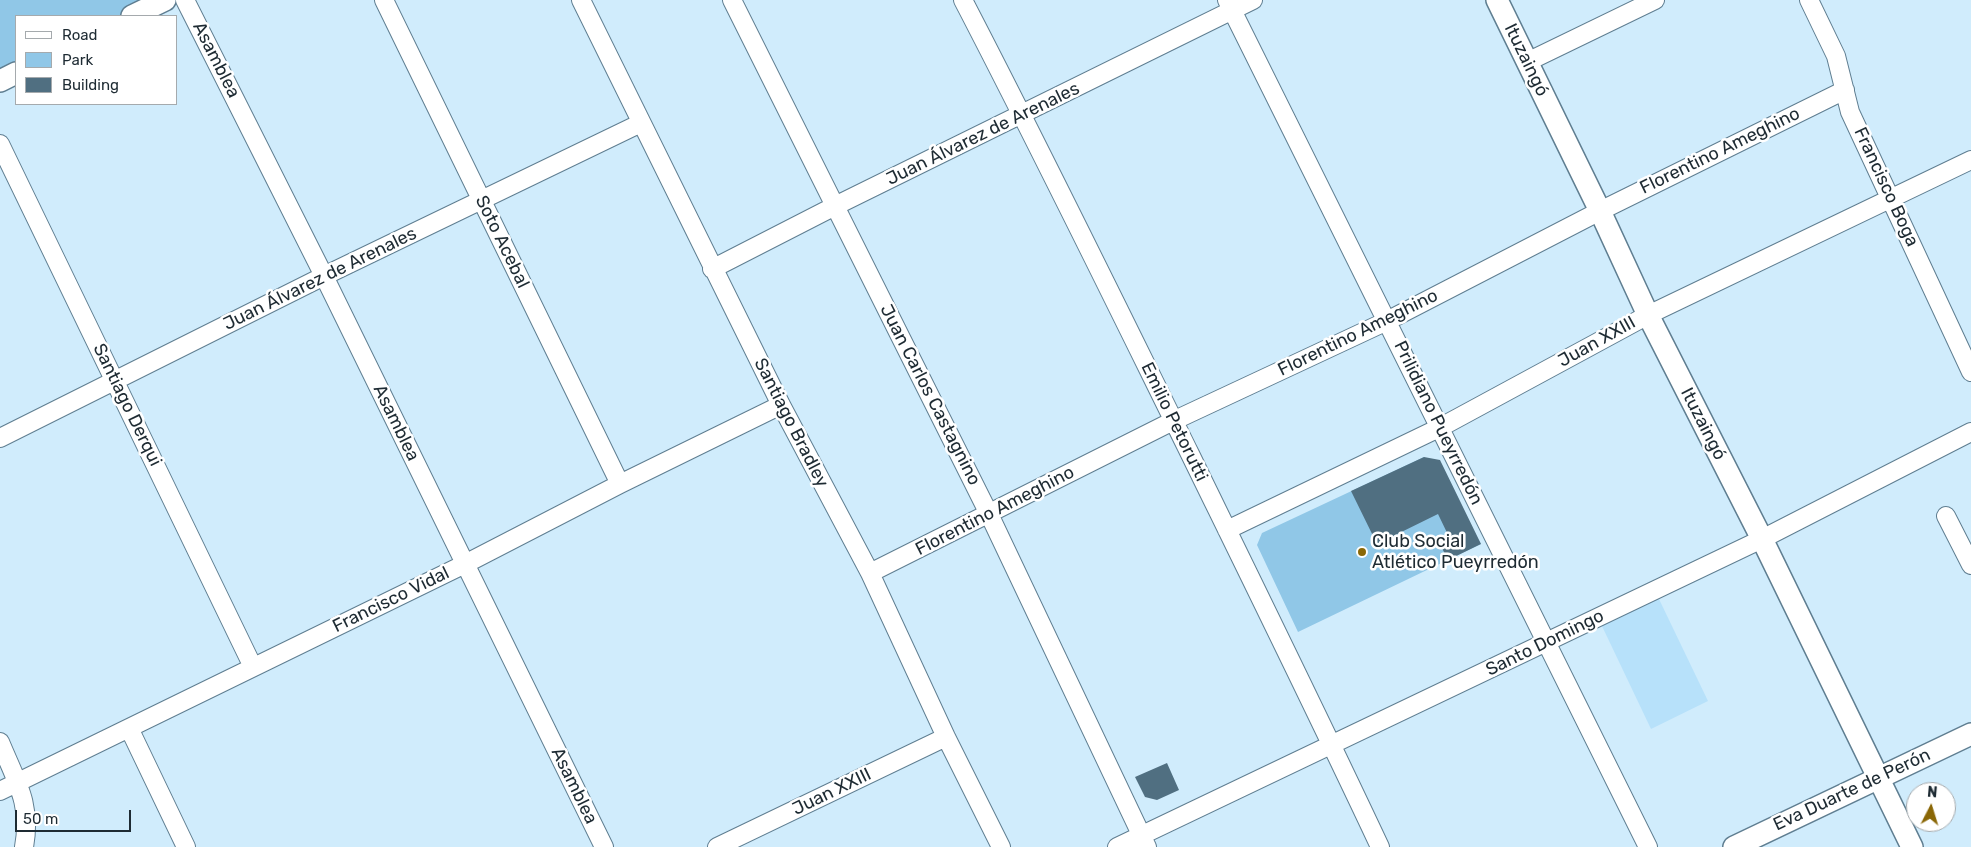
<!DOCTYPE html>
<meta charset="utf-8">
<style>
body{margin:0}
#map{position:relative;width:1971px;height:847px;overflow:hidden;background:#d0ecfc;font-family:Rubik,sans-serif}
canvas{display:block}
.legend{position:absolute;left:15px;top:15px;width:162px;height:90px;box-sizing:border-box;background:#fff;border:1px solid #a5aaad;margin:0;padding:6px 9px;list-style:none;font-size:15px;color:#1e2b33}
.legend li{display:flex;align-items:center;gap:10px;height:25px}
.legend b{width:25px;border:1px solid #a5aaad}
.north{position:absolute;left:1906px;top:782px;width:50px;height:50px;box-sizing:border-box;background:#fff;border:1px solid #a5aaad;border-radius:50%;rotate:5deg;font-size:14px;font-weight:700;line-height:20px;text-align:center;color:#1e2b33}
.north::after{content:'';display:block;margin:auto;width:18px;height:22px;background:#8a6706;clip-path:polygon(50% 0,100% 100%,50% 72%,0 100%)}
.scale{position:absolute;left:15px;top:810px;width:116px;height:22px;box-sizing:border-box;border:2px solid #1e2b33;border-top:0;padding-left:6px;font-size:15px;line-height:18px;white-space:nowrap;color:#1e2b33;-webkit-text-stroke:4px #fff;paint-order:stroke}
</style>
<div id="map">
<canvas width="1971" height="847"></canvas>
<ul class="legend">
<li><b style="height:6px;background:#fff"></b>Road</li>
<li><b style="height:14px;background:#90c7e7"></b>Park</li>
<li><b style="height:14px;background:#506f81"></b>Building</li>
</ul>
<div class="north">N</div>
<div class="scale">50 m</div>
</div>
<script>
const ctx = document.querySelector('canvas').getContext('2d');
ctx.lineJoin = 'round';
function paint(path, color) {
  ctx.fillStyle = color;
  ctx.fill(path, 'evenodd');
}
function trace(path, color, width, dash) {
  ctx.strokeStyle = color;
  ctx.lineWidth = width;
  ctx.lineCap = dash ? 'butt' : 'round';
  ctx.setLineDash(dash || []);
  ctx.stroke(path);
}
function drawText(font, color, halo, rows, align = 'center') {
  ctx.font = font + ' Rubik,sans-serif';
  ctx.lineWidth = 5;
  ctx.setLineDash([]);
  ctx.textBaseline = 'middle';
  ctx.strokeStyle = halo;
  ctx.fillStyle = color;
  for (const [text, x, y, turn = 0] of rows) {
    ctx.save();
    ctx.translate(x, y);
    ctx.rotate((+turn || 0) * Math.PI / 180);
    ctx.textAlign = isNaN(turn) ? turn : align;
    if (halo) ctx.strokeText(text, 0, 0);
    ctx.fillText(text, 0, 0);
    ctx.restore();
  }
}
const built = new Path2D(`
 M1658,597L1708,701L1651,729L1601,624Z`);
const green = new Path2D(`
 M0,0H154L120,16H16V65L0,73Z
 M1424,457L1481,544L1298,632L1257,545L1262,533Z`);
const building = new Path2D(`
 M1424,457L1440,460L1481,544L1448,560L1441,546L1451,541L1438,514L1377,544L1351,491Z
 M1167,763L1179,790L1157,800L1145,797L1135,777Z`);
const minor = new Path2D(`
 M185,0L324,276L604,847
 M384,0L620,484
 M581,0L781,405L870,573L946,737L1001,847
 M732,0L989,514L1147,847
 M963,0C1041,150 1115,302 1190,454C1254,585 1318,715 1380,847
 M1227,0L1648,847
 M1809,0L1836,56L1850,112L1971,372
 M1527,62L1655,0
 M0,144L253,667
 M712,269L835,206L1253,0
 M0,438L324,276L641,123
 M1946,516L1971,565
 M1227,530L1441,427L1648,315L1971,160
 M870,573L1173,421L1387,321L1600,211L1845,90
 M129,728L186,847
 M0,742C16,781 32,804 24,847
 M0,791L465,564L620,484L781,405
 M717,847L946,737
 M1117,847L1762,539L1971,432`);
const tertiary = new Path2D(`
 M1497,0L1600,211L1648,315L1762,539L1912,847
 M132,16L165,0
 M0,81L16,73
 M1734,847L1971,734`);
const markers = [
 [1362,552,5,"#8a6706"]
];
const streetNames = [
 ["Asamblea",216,60,63],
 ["Ituzaingó",1526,60,64],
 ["Juan Álvarez de Arenales",983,134,-26],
 ["Florentino Ameghino",1720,151,-26],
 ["Francisco Boga",1886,187,65],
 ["Soto Acebal",502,242,64],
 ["Juan Álvarez de Arenales",320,279,-26],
 ["Florentino Ameghino",1358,333,-26],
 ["Juan XXIII",1597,342,-29],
 ["Juan Carlos Castagnino",930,395,63],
 ["Santiago Derqui",127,405,64],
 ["Emilio Petorutti",1174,422,64],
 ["Asamblea",396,423,64],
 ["Santiago Bradley",791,423,63],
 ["Prilidiano Pueyrredón",1438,423,64],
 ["Ituzaingó",1703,424,63],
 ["Florentino Ameghino",995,511,-27],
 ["Francisco Vidal",391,600,-26],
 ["Santo Domingo",1545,643,-26],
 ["Asamblea",574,786,64],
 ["Eva Duarte de Perón",1852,790,-25],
 ["Juan XXIII",832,792,-26]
];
const poiNames = [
 ["Club Social",1372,542],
 ["Atlético Pueyrredón",1372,563]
];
paint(built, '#b7e1fa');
paint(green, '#90c7e7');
paint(building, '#506f81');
trace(minor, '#5f7e91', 20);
trace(tertiary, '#5f7e91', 24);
trace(minor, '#fff', 18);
trace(tertiary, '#fff', 21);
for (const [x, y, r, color] of markers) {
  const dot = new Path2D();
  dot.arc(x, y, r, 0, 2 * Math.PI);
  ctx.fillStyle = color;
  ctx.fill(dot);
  trace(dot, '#fff', 2);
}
drawText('18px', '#1e2b33', '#fff', streetNames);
drawText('18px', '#1e2b33', '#fff', poiNames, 'left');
</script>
